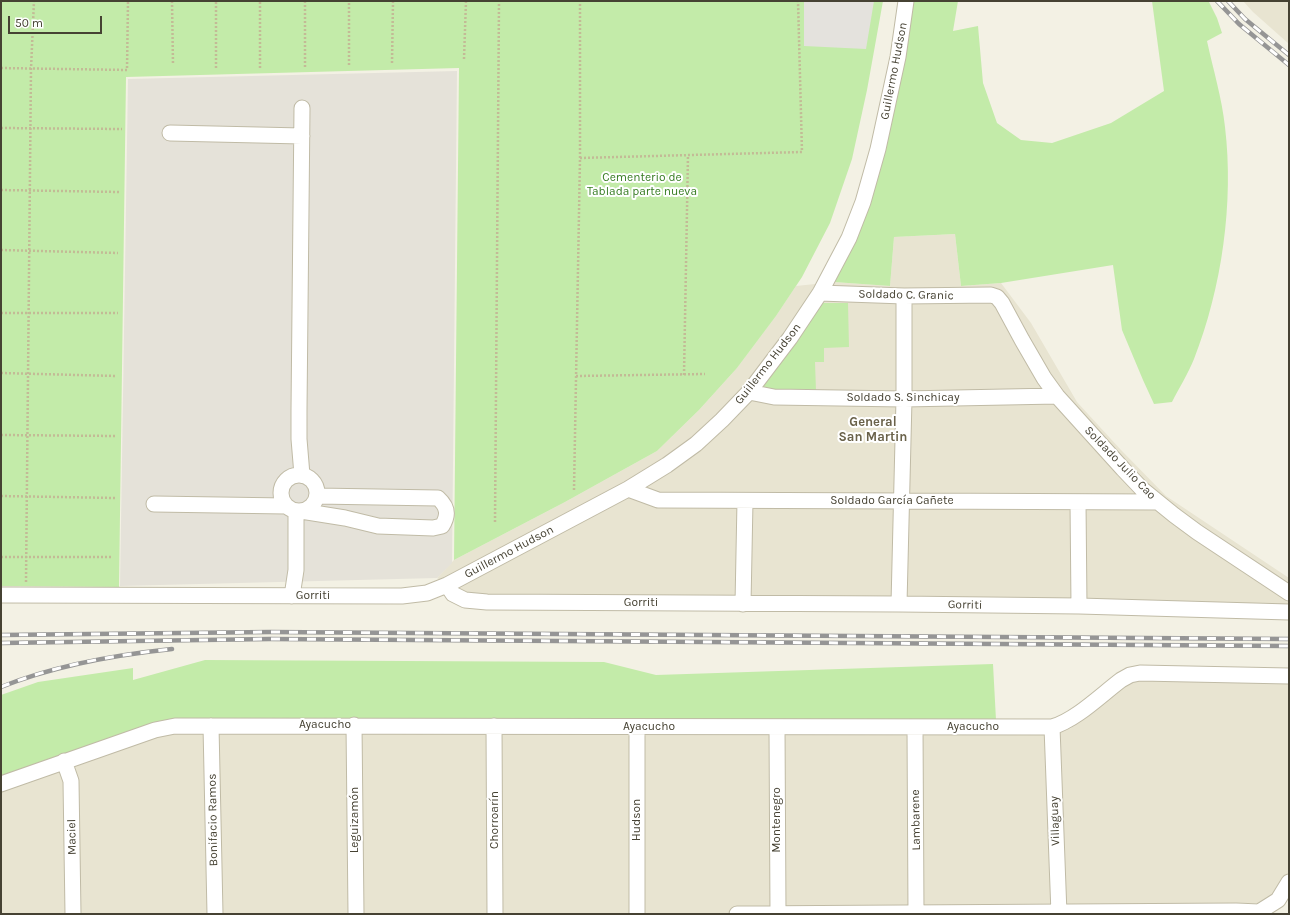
<!DOCTYPE html>
<meta charset="utf-8">
<style>
body{margin:0}
#map{position:relative;width:1290px;height:915px;overflow:hidden;background:#f3f1e4;font-family:Karla,sans-serif}
canvas{display:block}
.frame{position:absolute;inset:0;border:2px solid #464233;pointer-events:none}
.scale{position:absolute;left:8px;top:16px;width:94px;height:18px;box-sizing:border-box;border:2px solid #464233;border-top:0;padding-left:5px;font-size:12px;line-height:14px;white-space:nowrap;color:#464233;-webkit-text-stroke:3px #fff;paint-order:stroke}
</style>
<div id="map">
<canvas width="1290" height="915"></canvas>
<div class="frame"></div>
<div class="scale">50 m</div>
</div>
<script>
const ctx = document.querySelector('canvas').getContext('2d');
ctx.lineJoin = 'round';
function paint(path, color) {
  ctx.fillStyle = color;
  ctx.fill(path, 'evenodd');
}
function trace(path, color, width, dash) {
  ctx.strokeStyle = color;
  ctx.lineWidth = width;
  ctx.lineCap = dash ? 'butt' : 'round';
  ctx.setLineDash(dash || []);
  ctx.stroke(path);
}
function drawText(font, color, halo, rows, align = 'center') {
  ctx.font = font + ' Karla,sans-serif';
  ctx.lineWidth = 4;
  ctx.setLineDash([]);
  ctx.textBaseline = 'middle';
  ctx.strokeStyle = halo;
  ctx.fillStyle = color;
  for (const [text, x, y, turn = 0] of rows) {
    ctx.save();
    ctx.translate(x, y);
    ctx.rotate((+turn || 0) * Math.PI / 180);
    ctx.textAlign = isNaN(turn) ? turn : align;
    if (halo) ctx.strokeText(text, 0, 0);
    ctx.fillText(text, 0, 0);
    ctx.restore();
  }
}
const residential = new Path2D(`
 M1243,1H1289V44L1253,12Z
 M955,234L961,286L1001,283L1031,323L1077,402L1121,450L1166,496L1289,578V612L487,602L447,585L437,578L454,560L565,502L657,451L699,410L737,368L776,316L796,286L834,282L890,286L894,237Z
 M1131,679L1289,681V874L1276,896L1261,903L1229,905V914H1V790L173,730L1037,732L1070,729Z`);
const industrial = new Path2D(`
 M457,71L452,563L437,578L120,586L128,79Z`);
const green = new Path2D(`
 M1,1H883L867,90L852,159L830,223L802,277L776,316L737,368L699,410L657,451L565,502L454,560L459,68L126,77L119,587L1,586Z
 M914,1H958L953,31L978,26L983,83L997,123L1021,140L1052,143L1111,123L1164,91L1152,1H1209V2L1217,18L1222,33L1207,41C1213,69 1222,98 1225,127C1234,202 1222,288 1194,359C1188,374 1179,388 1172,402L1154,404L1143,380L1122,330L1113,265L1001,283L961,286L955,234L894,237L890,286L834,282L872,192L902,71Z
 M819,303H848L849,347L824,348V362H815L816,391L765,390L762,384Z
 M205,660L604,662L656,675L993,664L996,720L177,723L1,780V695L38,682L133,668V680Z`);
const parking = new Path2D(`
 M804,1H874L866,49L804,46Z`);
const path = new Path2D(`
 M172,1L173,65
 M305,1V67
 M464,59L466,1
 M392,63L393,1
 M349,65V1
 M1,68L127,70L128,1
 M216,68V1
 M260,68V1
 M1,128L122,129
 M580,158L802,152L798,1
 M1,190L119,192
 M1,250L118,253
 M1,313H118
 M1,373L116,376
 M684,375L688,155
 M576,376L705,374
 M1,435L117,436
 M574,490L580,158V1
 M1,496L116,498
 M495,522L499,1
 M1,557H112
 M26,582L31,69L34,1`);
const minor = new Path2D(`
 M302,108L299,410V439L302,475
 M170,133L302,136
 M820,293L904,296L991,295L997,297L1002,303L1022,340L1044,378L1057,396L1123,469L1142,489L1174,515L1197,532L1289,593
 M749,392L774,397L904,399L1057,396
 M281 493a18 18 0 1 1 36 0a18 18 0 1 1-36 0Z
 M628,489L658,500L1157,502
 M1078,502L1079,606
 M154,504L286,506
 M301,511L345,518L378,526L433,528L442,526C449,515 448,507 438,498L317,496
 M447,585L628,489L667,465L696,444L722,420L749,392L790,338L820,293L849,238L863,202L878,149L898,57L906,1
 M1,595L402,596L427,593L447,585L453,594L465,600L487,602L899,604L1079,606L1289,612
 M292,596L296,570V511
 M743,604L745,501
 M899,604L904,399V296
 M354,725L356,914
 M211,726L215,914
 M494,726L495,914
 M777,727L778,914
 M915,727L916,914
 M1052,727L1059,914
 M64,761L71,781L73,914
 M1,784L155,730L175,726L1052,727C1076,720 1101,695 1121,680L1130,675L1140,673L1289,676
 M1259,912L1278,900L1289,882
 M637,914V727
 M737,914L1236,911L1259,912L1263,914`);
const rail = new Path2D(`
 M1217,1L1239,24L1289,65
 M1228,1L1245,19L1289,55
 M1,635L270,632L1289,639
 M1,643L270,639L1289,646
 M1,687C56,665 114,655 172,649`);
const streetNames = [
 ["Guillermo Hudson",894,71,-79],
 ["Soldado C. Granic",906,295,1],
 ["Guillermo Hudson",768,364,-52],
 ["Soldado S. Sinchicay",903,398],
 ["Soldado Julio Cao",1120,463,46],
 ["Soldado García Cañete",892,501],
 ["Guillermo Hudson",509,552,-28],
 ["Gorriti",313,596],
 ["Gorriti",641,603],
 ["Gorriti",965,605,1],
 ["Ayacucho",325,725],
 ["Ayacucho",649,727],
 ["Ayacucho",973,727],
 ["Bonifacio Ramos",213,820,-91],
 ["Leguizamón",355,820,-90],
 ["Chorroarín",495,820,-90],
 ["Hudson",637,820,-90],
 ["Montenegro",777,820,-90],
 ["Lambarene",916,820,-91],
 ["Villaguay",1055,821,-92],
 ["Maciel",72,837,-91]
];
const parkNames = [
 ["Cementerio de",642,178],
 ["Tablada parte nueva",642,192]
];
const neighbourhoodNames = [
 ["General",873,422],
 ["San Martin",873,437]
];
paint(residential, '#e8e4d1');
paint(industrial, '#e5e2d9');
paint(green, '#c3eba9');
paint(parking, '#e4e2dd');
trace(minor, '#c0bba6', 17);
trace(path, '#c3ba96', 2.5, [2, 2]);
trace(minor, '#fff', 15);
trace(rail, '#959595', 4.5);
trace(rail, '#fff', 3, [9]);
drawText('12px', '#464233', '#fff', streetNames);
drawText('12px', '#367c22', '#fff', parkNames);
drawText('bold 13px', '#6a624a', '#fff', neighbourhoodNames);
</script>
